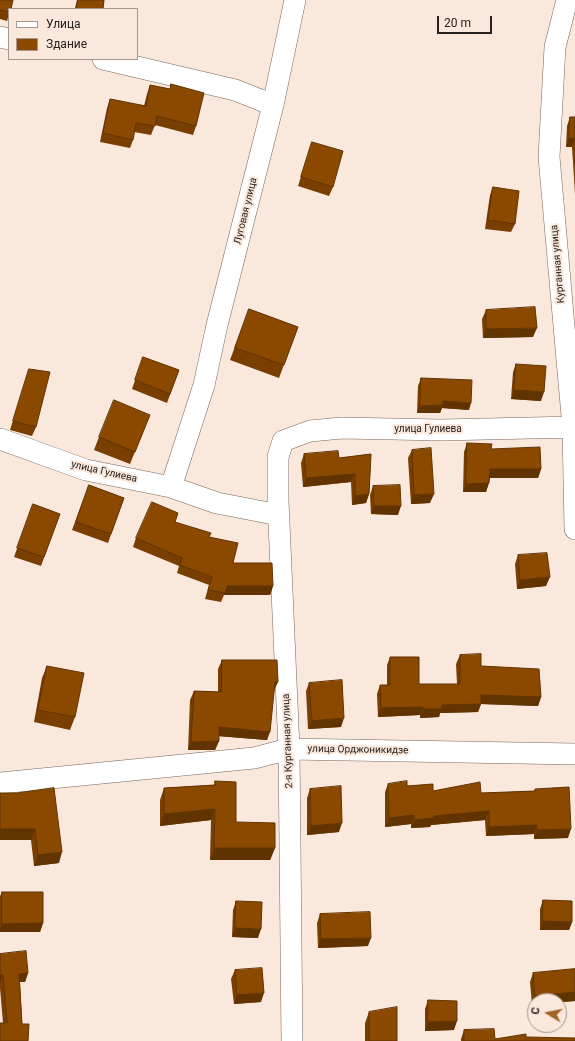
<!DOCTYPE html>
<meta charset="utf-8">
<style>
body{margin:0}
#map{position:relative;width:575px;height:1041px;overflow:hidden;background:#f9e8db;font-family:Roboto,sans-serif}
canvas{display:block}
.legend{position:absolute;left:8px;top:8px;width:130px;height:52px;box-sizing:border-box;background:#f9e8db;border:1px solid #a5998f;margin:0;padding:5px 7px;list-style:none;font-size:12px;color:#28221e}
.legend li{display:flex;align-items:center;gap:8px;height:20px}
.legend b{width:20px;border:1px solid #a5998f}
.north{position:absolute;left:527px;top:993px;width:40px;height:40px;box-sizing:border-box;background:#f9e8db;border:1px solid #a5998f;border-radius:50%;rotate:280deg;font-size:11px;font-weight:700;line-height:16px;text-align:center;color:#28221e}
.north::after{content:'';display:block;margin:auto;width:14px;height:18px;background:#a06526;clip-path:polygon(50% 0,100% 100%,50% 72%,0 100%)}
.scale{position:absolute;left:437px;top:16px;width:55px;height:18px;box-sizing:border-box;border:2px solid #28221e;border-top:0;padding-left:5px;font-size:12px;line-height:14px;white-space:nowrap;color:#28221e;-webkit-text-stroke:3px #f9e8db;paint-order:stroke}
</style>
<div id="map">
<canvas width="575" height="1041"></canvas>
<ul class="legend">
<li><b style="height:5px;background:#fff"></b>Улица</li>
<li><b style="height:11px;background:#8b4900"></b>Здание</li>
</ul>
<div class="north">С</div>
<div class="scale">20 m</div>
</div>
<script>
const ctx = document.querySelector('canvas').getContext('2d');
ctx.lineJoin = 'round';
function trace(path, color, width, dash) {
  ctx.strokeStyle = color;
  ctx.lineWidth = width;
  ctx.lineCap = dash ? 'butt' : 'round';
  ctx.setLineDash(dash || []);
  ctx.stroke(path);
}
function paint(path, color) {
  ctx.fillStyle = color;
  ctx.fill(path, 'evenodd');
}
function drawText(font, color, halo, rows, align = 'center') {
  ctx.font = font + ' Roboto,sans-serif';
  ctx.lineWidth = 4;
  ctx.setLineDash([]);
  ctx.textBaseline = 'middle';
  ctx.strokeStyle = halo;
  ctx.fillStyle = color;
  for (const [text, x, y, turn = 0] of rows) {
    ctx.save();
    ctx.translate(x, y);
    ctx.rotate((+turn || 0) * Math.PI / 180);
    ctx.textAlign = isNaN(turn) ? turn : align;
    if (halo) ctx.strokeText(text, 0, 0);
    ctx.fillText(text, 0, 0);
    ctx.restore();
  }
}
const minor = new Path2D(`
 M567,0L555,47L549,157L573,427L575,529
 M0,37L9,39
 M103,59L235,90L273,105
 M0,439L86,470L171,487L217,503L279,515
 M171,487L204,385L217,325L273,105L295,0
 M0,783L254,758L289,749L575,754
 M292,1041L289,749L278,501V457L283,441L310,431L342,428L441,430L575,427`);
const wall = new Path2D(`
 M0,0L9,9V15L7,21L0,19Z
 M77,0H104L103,9H75Z
 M171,84L196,126L193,135L155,125L151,135L134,132L133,140L130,148L100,142L107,108L110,99L144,106L147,94L150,85L170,89Z
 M570,117H575V194L572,147H566L567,126Z
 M312,142L333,187L329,196L298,186Z
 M493,187L515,224L511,232L485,229L490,195Z
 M249,309L298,327L279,378L230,360Z
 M486,310L533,337L483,338L482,319Z
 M143,357L179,370L167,403L132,389Z
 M516,364L541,401L511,399L513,372Z
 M29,369L36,427L32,436L10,430Z
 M421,378L469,410L442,408L440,413H417L418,386Z
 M145,427L130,464L94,450L99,437Z
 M467,443L491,449L541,469L538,478H490L486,492H463L464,452Z
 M412,450L430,503L411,504L408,458Z
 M304,454L339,458L371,454L369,494L366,503L352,505L351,482L303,487L301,463Z
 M89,485L124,498L108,543L72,530Z
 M373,486L398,515L371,514L370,495Z
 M33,504L60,514L41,566L14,557Z
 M175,522L209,537L233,563L273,586L270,595H224L221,602L205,599L209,585L177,573L179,566L133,547L136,538Z
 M518,555L546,586L517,589L515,564Z
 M460,655L541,697L538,706L481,704L478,712L440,713L439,717L420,718V715L378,717L377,694L380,685H387V665L390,657L419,684H457L456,664Z
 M222,660L274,691L267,740L219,736V741L215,750H188L190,700L194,691L218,692V669Z
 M47,666L75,717L70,730L34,722L42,678Z
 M309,683L341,727L308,729L306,691Z
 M215,781L236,822L275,848L270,860H210L211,820L160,826V800L164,788L214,785Z
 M388,784L407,786L433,791L481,793L534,791L535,789L568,838L534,839V834L486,836L485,820L431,825L430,827L411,828V824L385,827V792Z
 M310,789L339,832L307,835V798Z
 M17,793L59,863L34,866L31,840Z
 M2,892L43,923L40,932H0V896Z
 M543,900L572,922L569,930H540V909Z
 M236,901L258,938L232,937L233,910Z
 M320,914L368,946L318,948L317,923Z
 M0,954L28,973L25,982H20L22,1024L3,1023L0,988Z
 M575,969V1001L532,1005L530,982L533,973Z
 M235,970L261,1002L234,1004L231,979Z
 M428,1000L454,1030L425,1031V1009Z
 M369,1012L397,1041H365V1023Z
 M464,1030L495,1039L526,1037L575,1041H461V1039Z`);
const shadedWall = new Path2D(`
 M575,138L572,147H566L569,139Z
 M537,328L533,337L483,338L486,329Z
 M514,390L544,392L541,401L511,399Z
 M443,401L471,403L469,410L442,408L440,413H417L420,406Z
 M490,469H541L538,478H487Z
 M355,474L351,482L303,487L306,478Z
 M489,483L486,492H463L466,484Z
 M369,494L366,503L352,505L355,496Z
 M434,494L430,503L411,504L414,495Z
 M374,506H401L398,515L371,514Z
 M550,577L546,586L517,589L520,580Z
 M227,586H273L270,595H224Z
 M275,682H278L274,691Z
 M481,695L541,697L538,706L481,704L478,712L440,713L439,717L420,718L423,709Z
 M423,707L420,715L378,717L381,708Z
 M344,718L341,727L308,729L312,721Z
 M219,727L270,732L267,740L216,736Z
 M219,741L215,750H188L191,742Z
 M215,809L211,820L160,826L164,814Z
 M489,811L485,820L431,825L430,827L411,828L414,820L434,816Z
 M414,815L411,824L385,827L389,818Z
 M342,823L339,832L307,835L311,826Z
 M537,825L534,834L486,836L489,827Z
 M0,829H35L31,840H0Z
 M571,829L568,838L534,839L537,830Z
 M214,848H275L270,860H210Z
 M62,852L59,863L34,866L38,855Z
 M543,921L572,922L569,930H540Z
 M43,923L40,932H0V929L2,924Z
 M235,928L261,929L258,938L232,937Z
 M371,938L368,946L318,948L321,939Z
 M28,973L25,982H16L19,974Z
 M0,975H3L0,983Z
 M575,992V1001L559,1002V1001H535V1005H532L535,996Z
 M264,993L261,1002L234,1004L237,995Z
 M457,1021L454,1030L425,1031L428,1022Z`);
const building = new Path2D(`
 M0,0H13L11,9H9V12L0,10Z
 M78,0H104L103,9H76Z
 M171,84L204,93L196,126L157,116L155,126L136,123L133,140L103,133L110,99L146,106L150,85L170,89Z
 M570,117H575V138L569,139Z
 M312,142L343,151L333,187L301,177Z
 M493,187L519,191L515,224L488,220Z
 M535,307L537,328L486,329V310Z
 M249,309L298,327L284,365L235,348Z
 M143,357L179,370L170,394L135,380Z
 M516,364L546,366L544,392L514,390Z
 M29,369L50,372L36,427L13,421Z
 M421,378L472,380L471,403L443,401V405L420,406Z
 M114,400L150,415L135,452L99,437Z
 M467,443L492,444L491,449L540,447L541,469H490L489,483L466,484Z
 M431,448L434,494L414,495L412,450Z
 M338,451L339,458L371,454L369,494L355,496V474L306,478L304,454Z
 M89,485L124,498L111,534L76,522Z
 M400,485L401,506H374L373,486Z
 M152,502L178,513L175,522L211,533L209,537L238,543L233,563H272L273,586H227L225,593L208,590L212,577L180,565L182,558L136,538Z
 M33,504L60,514L44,557L17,548Z
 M547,553L550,577L520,580L518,555Z
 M481,654V666L539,669L541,697L481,695V704L442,705V709H423V707L381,708L380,685H390V657H419V684H460V655Z
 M222,660H277L278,682H275L270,732L219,727V741L191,742L194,691L221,692Z
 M47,666L84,673L75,717L38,710Z
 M342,680L344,718L312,721L309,683Z
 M215,781L236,782V822L275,823V848H214L215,809L164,814V788L215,785Z
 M407,781V786L433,784V791L480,782L481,793L535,791V789L569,787L571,829L537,830V825L489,827V811L434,816V818L414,820V815L389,818L388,784Z
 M341,786L342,823L311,826L310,789Z
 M54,788L62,852L38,855L35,829H0V793H17Z
 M2,892H43V923L2,924Z
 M543,900L572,901V922L543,921Z
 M236,901L262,902L261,929L235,928Z
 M370,912L371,938L321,939L320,914Z
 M26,951L28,973L19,974L22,1024H29L28,1041H0V1023H7L3,975H0V954Z
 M262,968L264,993L237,995L235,970Z
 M575,969V992L535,996L533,973Z
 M428,1000L457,1001V1021L428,1022Z
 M397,1007V1041H369V1012Z
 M494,1029L495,1039L526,1034V1037L575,1038V1041H464V1030Z`);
const streetNames = [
 ["Луговая улица",246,211,-76],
 ["Курганная улица",558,264,-95],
 ["улица Гулиева",428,429],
 ["улица Гулиева",104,472,13],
 ["2-я Курганная улица",288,741,-92],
 ["улица Орджоникидзе",358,750,1]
];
trace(minor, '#77675d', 22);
trace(minor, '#fff', 21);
paint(wall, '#783f00');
paint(shadedWall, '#613300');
paint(building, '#8b4900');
trace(building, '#613300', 1);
drawText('10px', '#28221e', '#f9e8db', streetNames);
</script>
